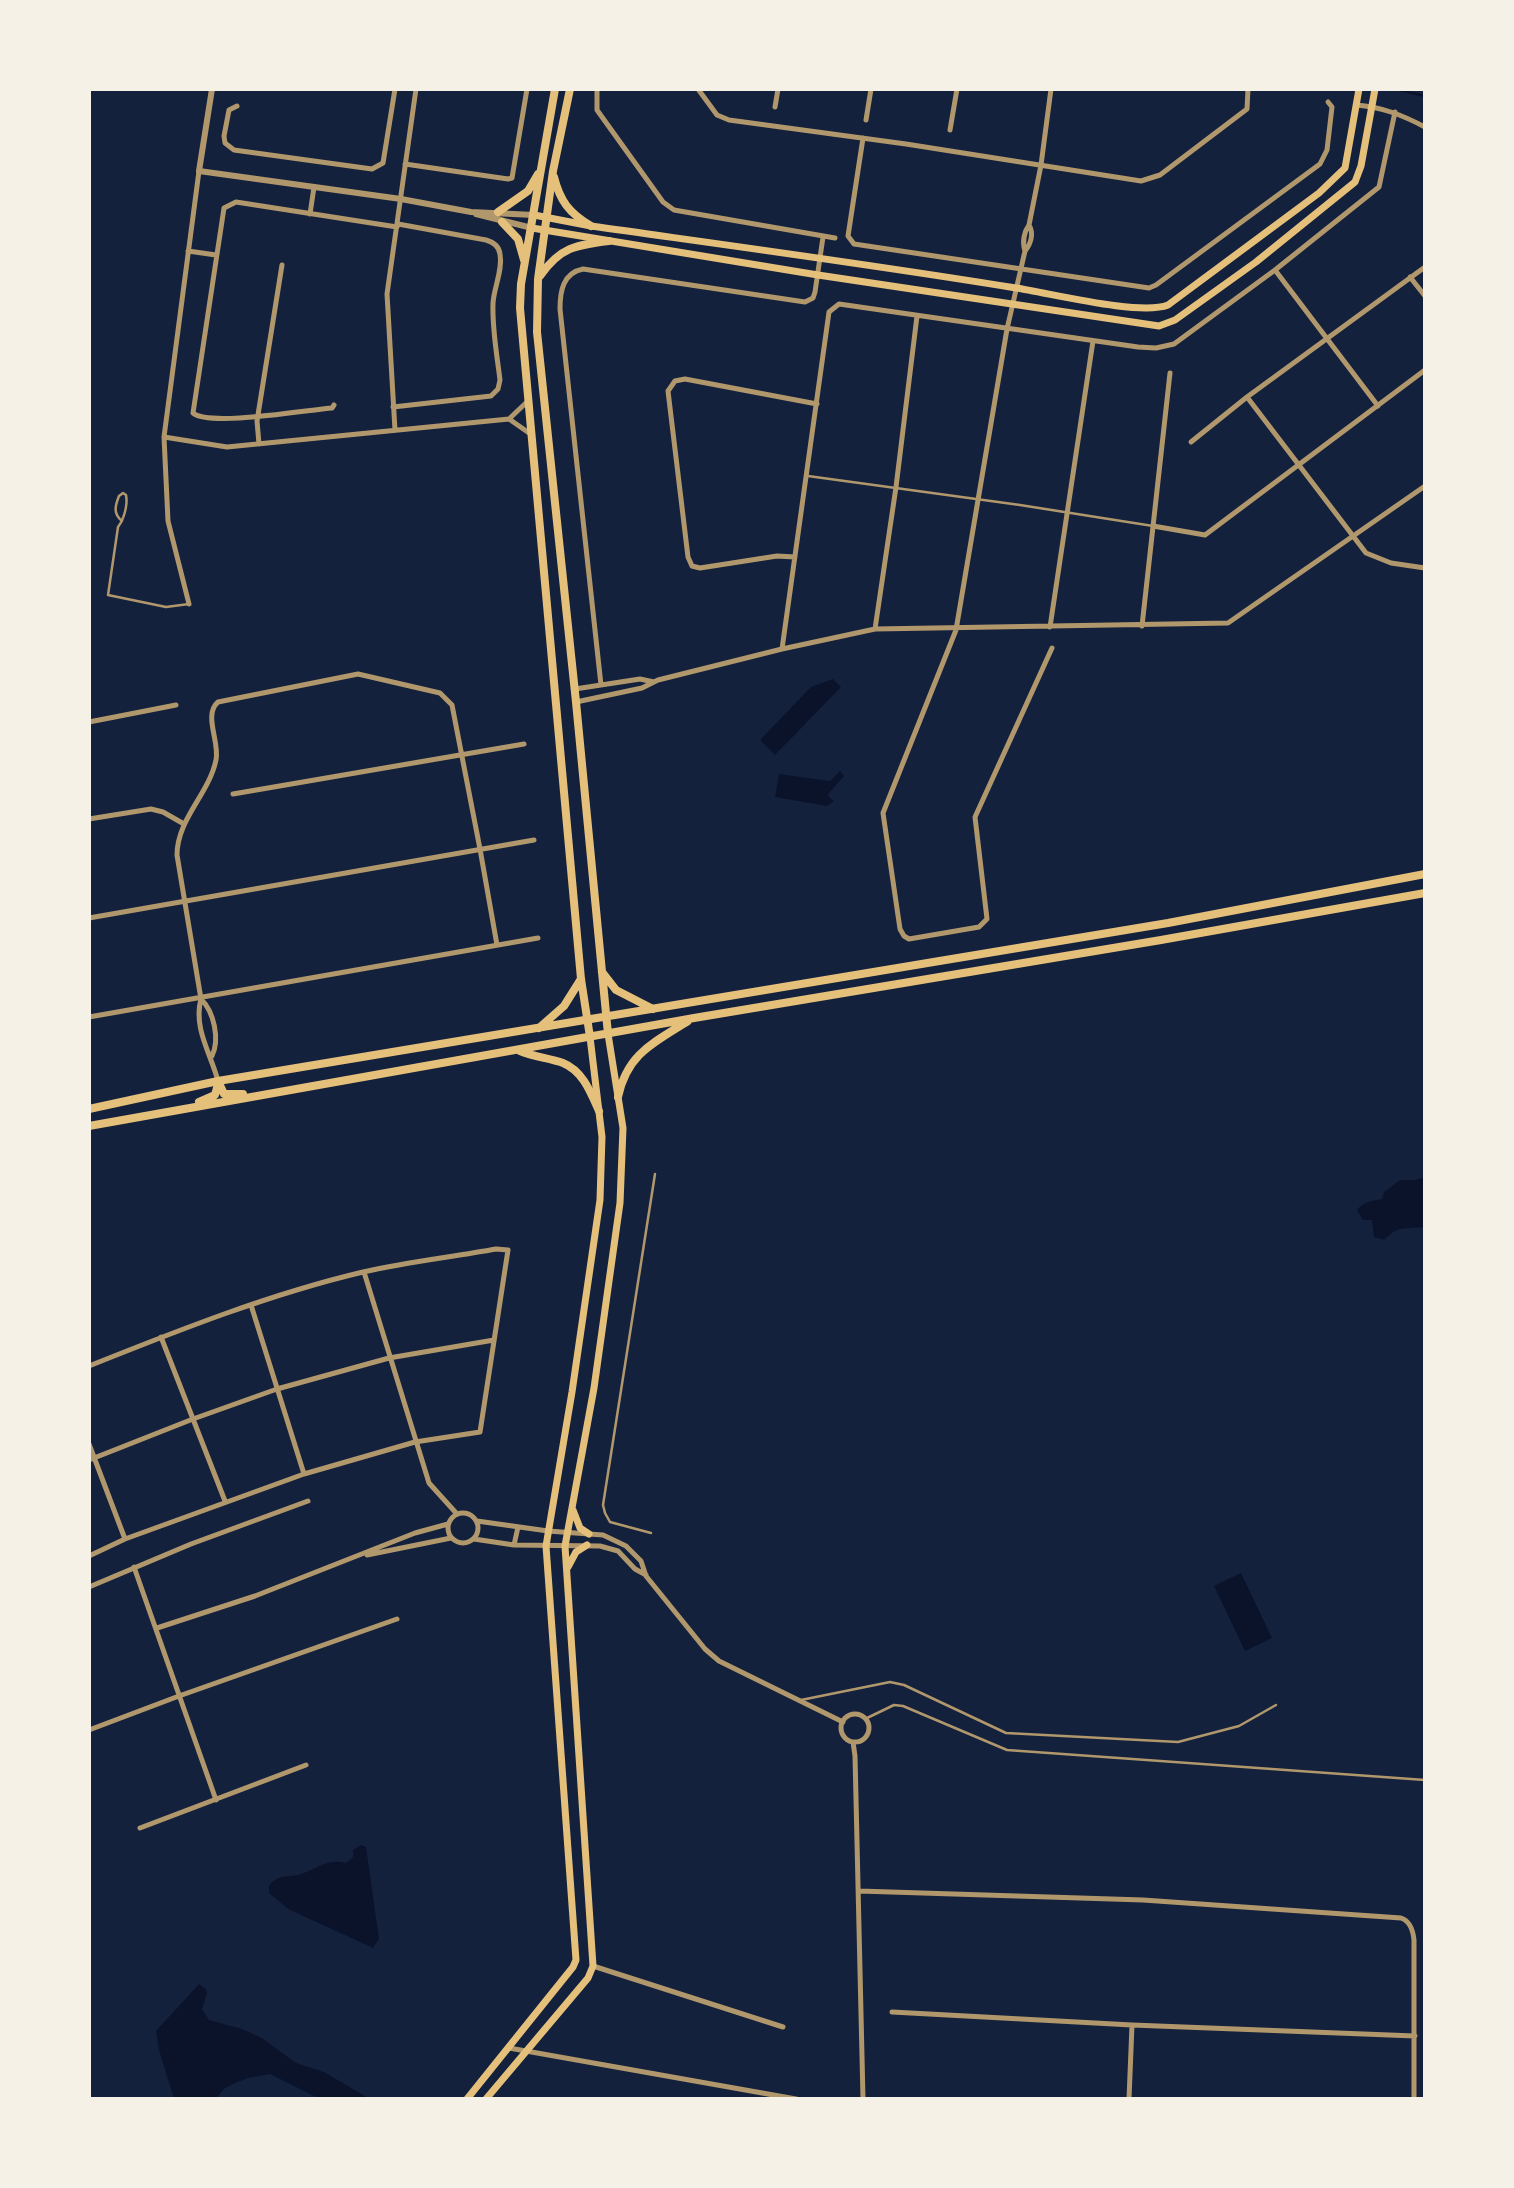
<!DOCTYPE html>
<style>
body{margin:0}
#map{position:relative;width:1514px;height:2188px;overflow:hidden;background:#14213d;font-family:Inter,sans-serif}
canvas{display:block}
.frame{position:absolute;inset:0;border:91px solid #f6f1e7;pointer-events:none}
</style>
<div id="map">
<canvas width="1514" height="2188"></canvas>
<div class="frame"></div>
</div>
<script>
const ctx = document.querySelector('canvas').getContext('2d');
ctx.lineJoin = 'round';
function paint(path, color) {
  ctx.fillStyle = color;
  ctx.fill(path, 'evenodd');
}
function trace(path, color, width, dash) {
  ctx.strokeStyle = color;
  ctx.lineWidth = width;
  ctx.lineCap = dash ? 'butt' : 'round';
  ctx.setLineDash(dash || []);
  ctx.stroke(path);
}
const water = new Path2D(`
 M833,679L841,687L775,755L760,740L811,687Z
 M840,771L844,776L829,793L828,796L834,801L827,806L775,797L779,774L830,781Z
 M1425,1177V1227L1400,1229L1393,1232L1384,1240L1374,1237L1372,1220H1363L1357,1210C1364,1201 1373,1201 1382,1199L1384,1192L1400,1180H1415Z
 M1241,1573L1272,1638L1245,1651L1214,1586Z
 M361,1845L366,1847L379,1939L373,1948L288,1909L269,1893V1886C278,1873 289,1878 301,1874C317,1869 327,1858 346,1863L353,1857V1850Z
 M199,1984L206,1989L207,1994L202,2009L209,2020L242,2029L262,2038L296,2063L324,2072L370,2099H320L270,2074L248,2078L235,2083L224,2089L215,2099H174L159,2050L156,2031Z`);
const stream = new Path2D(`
 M1395,89L1425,96`);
const service = new Path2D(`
 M808,476L1020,505L1153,526
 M122,521C113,514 115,506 119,496L123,493L126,495C128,505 124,519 118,527L108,595L166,607L189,604
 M651,1533L610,1522L605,1513L603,1505L655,1174
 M801,1700L890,1682L904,1685L1006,1733L1178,1742L1239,1726L1276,1705
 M865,1719L894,1705L903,1706L1007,1750L1425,1780`);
const minor = new Path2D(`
 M597,89V110L663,202L674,210L835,238
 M698,89L717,115L729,120L906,144L1141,181L1160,175L1247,109L1248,89
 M1356,105C1382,107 1402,115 1425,127
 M237,106L229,110L224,136L225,143L234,150L372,169L383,163L395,89
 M775,107L778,89
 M866,120L871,89
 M950,130L957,89
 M863,138L848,236L854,244L1149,288L1156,285L1320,164L1327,150L1332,107L1328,102
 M405,164L508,179L512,178L527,89
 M310,214L314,187
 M1029,225C1024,232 1022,242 1025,251L1007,329L956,630L883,813L900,929L904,936L909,939L979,927L987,919L975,817L1052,648
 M188,251L216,255
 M1025,251C1031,244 1034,233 1029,225L1041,165L1051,89
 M1275,270L1378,406
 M1410,277L1425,296
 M1247,397L1366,553L1391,563L1425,568
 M334,405L332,408C306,410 210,427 193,413L224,208L236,202L397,227
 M393,407L491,396L498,389L500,380C497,355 492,329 493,303C494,287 503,270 500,254C499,246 493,242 486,240L398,224
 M509,419L532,435
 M395,430L387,294L416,89
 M164,437L227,447L358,434L509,419L529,400
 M1191,442L1247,397L1425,267
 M259,444L257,421L282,265
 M1153,526L1205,535L1425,370
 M795,557L777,556L700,568L692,566L688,557L668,391L675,381L685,379L817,404
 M189,604L168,521L164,437L199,171
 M1142,626L1170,373
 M1050,627L1093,341
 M875,629L896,487L917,316
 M782,649L829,312L839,304L1138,347L1156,348L1174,344L1275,270L1379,187L1395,112
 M601,685L560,309C560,291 563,273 583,269L805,302L813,298L815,292L823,237
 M575,689L640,679L654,682
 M576,702L642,688L658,680L782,649L875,629L1228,623L1425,486
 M89,722L176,705
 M233,794L524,744
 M89,819L151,809L163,812L184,824
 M89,918L534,840
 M201,999C214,1012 220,1039 212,1056
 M89,1017L538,938
 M218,1081C211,1054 193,1028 201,999L177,855C177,819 209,794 216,760C220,742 203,715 218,702L358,674L440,693L452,705L480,849L497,945
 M364,1272L429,1483L457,1514
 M251,1305L304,1474
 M161,1337L225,1501
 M89,1366C179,1330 270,1294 363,1272C407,1262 452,1257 496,1249L508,1250L480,1432L415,1442L304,1474L125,1539L89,1444
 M89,1460L193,1419L277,1389L389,1358L494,1340
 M448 1528a15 15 0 1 1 30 0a15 15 0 1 1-30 0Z
 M477,1521L548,1531L603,1535L626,1546L641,1561L646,1576L705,1649L719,1661L843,1722
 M474,1539L514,1545L600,1546L618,1551L635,1569L646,1575
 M514,1545L518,1527
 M367,1555L451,1538
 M89,1556L125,1539
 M134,1567L216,1800
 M89,1587L191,1544L308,1501
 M157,1628L255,1596L415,1533L448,1524
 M841 1728a14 14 0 1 1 28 0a14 14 0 1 1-28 0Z
 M89,1730L179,1696L397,1619
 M853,1742L855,1756L863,2099
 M140,1828L306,1765
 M859,1891L1143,1900L1401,1918C1410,1921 1413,1930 1414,1940V2099
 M593,1966L783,2027
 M892,2012L1132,2025L1415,2036
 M509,2048L796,2099
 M1129,2099L1132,2025`);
const tertiary = new Path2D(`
 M212,89L199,171L401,199L471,212L534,215
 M476,214L532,228`);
const secondary = new Path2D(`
 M534,215L591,226C733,246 875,265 1016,288C1050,293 1140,316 1168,305L1319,193L1345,168L1359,89
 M532,228L818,275L1159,326L1175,320L1256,262L1355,182L1361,166L1375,89
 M573,1510L580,1528L589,1534
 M568,1567L576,1552L587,1545
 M467,2099L573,1967L576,1960L546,1546L572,1392L600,1200L602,1137L590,1037
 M486,2099L588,1978L593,1966L565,1546L594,1388L620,1203L623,1128L608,1034`);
const primary = new Path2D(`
 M555,89L521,284L520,308L581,979L590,1037
 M570,89L553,171L538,279L537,332L576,702L608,1034
 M554,177C560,201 569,213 591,226
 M498,212L528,191L538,174
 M502,222L518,239L524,260
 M540,276C560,247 576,245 609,241
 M602,972L616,990L653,1009
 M539,1028L564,1006L581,979
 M520,1051C534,1057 549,1058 563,1063C583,1071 591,1093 599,1111
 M218,1081L224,1094H243
 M618,1097C627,1054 653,1043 688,1021
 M199,1102L215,1095L218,1084
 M89,1109L218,1081L1168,923L1425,874
 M89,1126L694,1018L1161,940L1425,893`);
paint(water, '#0b132b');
trace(stream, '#0b132b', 2.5);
trace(service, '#b1986c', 2.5);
trace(minor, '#b1986c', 5);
trace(tertiary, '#b1986c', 6);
trace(secondary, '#e5c07b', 7);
trace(primary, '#e5c07b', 8);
</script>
